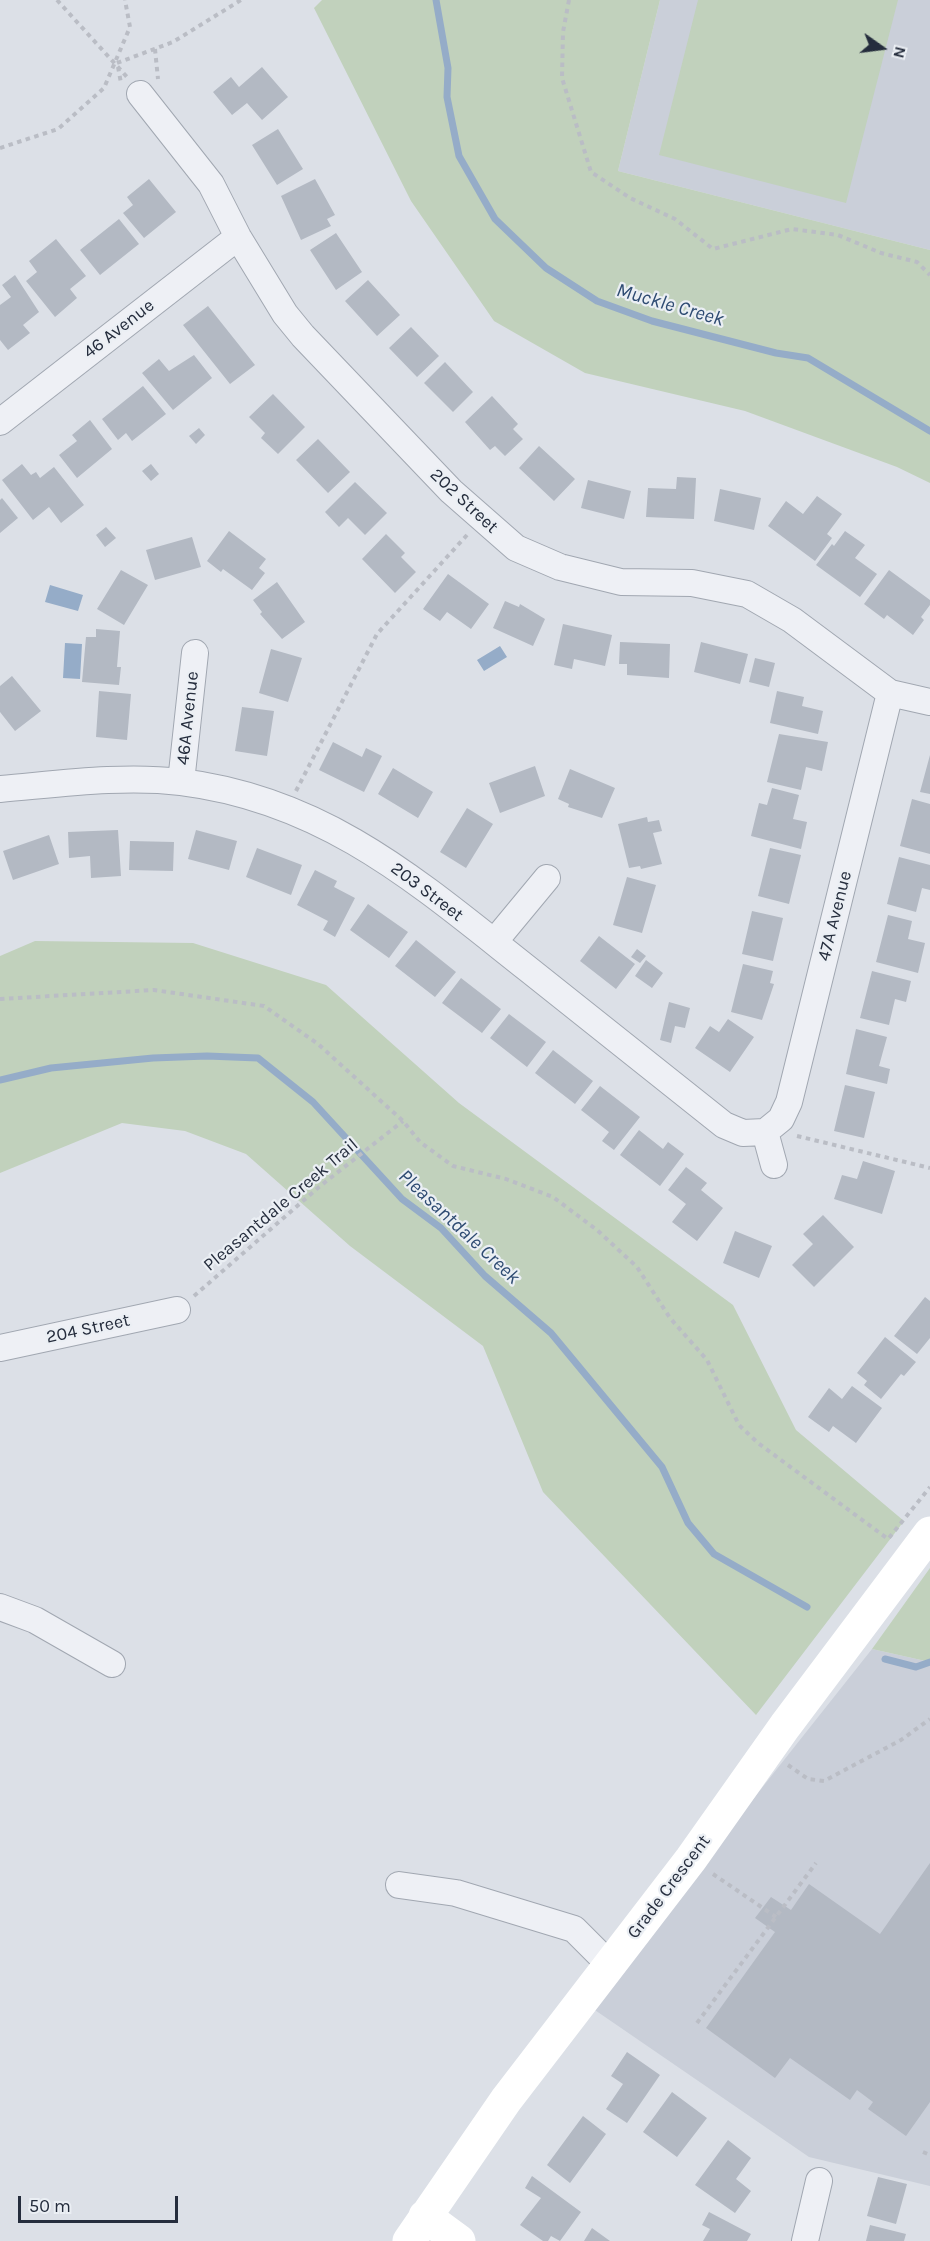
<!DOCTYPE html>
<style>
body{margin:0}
#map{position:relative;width:930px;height:2241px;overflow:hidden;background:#dce0e7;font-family:Karla,sans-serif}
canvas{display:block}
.north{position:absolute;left:852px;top:18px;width:60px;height:60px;-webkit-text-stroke:4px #ebeff4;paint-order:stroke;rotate:104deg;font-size:16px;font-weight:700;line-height:24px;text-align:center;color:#252d3d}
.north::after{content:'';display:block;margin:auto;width:21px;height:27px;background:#252d3d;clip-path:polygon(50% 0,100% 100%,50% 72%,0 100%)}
.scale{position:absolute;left:18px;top:2196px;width:160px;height:27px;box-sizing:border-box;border:3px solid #252d3d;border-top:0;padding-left:8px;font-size:18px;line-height:21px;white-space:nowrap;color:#252d3d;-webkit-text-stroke:4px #ebeff4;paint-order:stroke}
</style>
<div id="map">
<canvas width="930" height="2241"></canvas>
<div class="north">N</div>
<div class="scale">50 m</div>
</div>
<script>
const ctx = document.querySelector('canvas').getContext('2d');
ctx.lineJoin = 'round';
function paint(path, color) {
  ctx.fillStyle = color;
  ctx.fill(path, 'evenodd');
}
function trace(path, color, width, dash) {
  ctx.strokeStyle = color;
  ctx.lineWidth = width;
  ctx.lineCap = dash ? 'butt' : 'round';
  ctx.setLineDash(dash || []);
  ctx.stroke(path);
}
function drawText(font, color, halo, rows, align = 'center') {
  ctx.font = font + ' Karla,sans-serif';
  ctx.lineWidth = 4.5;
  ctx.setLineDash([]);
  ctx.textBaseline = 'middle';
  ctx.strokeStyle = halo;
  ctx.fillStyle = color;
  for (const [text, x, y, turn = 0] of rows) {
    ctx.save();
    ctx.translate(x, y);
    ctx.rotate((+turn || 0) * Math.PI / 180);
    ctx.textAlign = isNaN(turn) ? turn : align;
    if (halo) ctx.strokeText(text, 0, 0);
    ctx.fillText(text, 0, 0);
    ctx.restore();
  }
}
const built = new Path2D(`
 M660,0H930V250L618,171Z
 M872,1649L930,1662V2186L809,2157L589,2006Z`);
const green = new Path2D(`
 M322,0H660L618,171L930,250V483L897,467L745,411L585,373L494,321L411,201L314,8Z
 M698,0H898L846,203L659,155Z
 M35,941L193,943L326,985L459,1103L733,1305L796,1430L904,1521L756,1715L543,1492L483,1346L350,1246L246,1154L185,1131L122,1123L0,1173V956Z
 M930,1568V1662L872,1649Z`);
const water = new Path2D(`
 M50,585L83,595L78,611L45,602Z
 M65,643L82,644L80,679L63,678Z
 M500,646L507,657L484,671L477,660Z`);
const stream = new Path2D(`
 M436,0L448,68L447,97L459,156L495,219L546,268L597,301L652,321L776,353L808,358L930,431
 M0,1080L51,1068L153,1058L207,1056L258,1058L313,1102L402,1199L441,1228L485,1276L551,1333L662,1467L688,1523L714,1554L807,1607
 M885,1659L916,1667L930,1662`);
const building = new Path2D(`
 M262,67L288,97L262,120L247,103L232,115L213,92L231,77L239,87Z
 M278,129L303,169L277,185L252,145Z
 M149,179L176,212L144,238L123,213L133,205L127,197Z
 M315,179L335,215L327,219L331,226L301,240L281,196Z
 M119,219L139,244L100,275L80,250Z
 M336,233L362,272L336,290L310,250Z
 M56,239L86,276L70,289L77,298L55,317L26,281L37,272L29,261Z
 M15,275L39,312L23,325L30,333L8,350L0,340V305L11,297L2,285Z
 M368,280L400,315L377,336L345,301Z
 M208,306L255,365L230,384L183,325Z
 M411,327L439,356L417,377L389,348Z
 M194,355L212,378L173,410L142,373L159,359L169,371Z
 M445,362L473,392L453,412L424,383Z
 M143,386L166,414L132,441L126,433L118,440L102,419Z
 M273,394L305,427L278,454L261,438L265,433L249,417Z
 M492,396L518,424L513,429L523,439L505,456L495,446L490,450L465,422Z
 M90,420L112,449L77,478L59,455L77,441L72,435Z
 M199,428L205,435L196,444L189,436Z
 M318,439L350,472L328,493L296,460Z
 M539,446L575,479L554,501L519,468Z
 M22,464L31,475L36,472L40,478L54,467L84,505L61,523L49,507L33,520L2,480Z
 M151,464L159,474L151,481L142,471Z
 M677,477L696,478L694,519L646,517L648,488L676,489Z
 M588,480L631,491L624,519L581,508Z
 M355,482L387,513L365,535L348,518L339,527L325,512Z
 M720,489L761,498L754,530L714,521Z
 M817,496L842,514L827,534L832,538L815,561L768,526L786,501L803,514Z
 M2,498L18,518L0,533V500Z
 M106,527L116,538L105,547L96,535Z
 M229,531L266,559L259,568L265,573L252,590L223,569L221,572L207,561Z
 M845,531L865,545L855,558L877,574L860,597L816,565L832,544L834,546Z
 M386,534L405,553L401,557L416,572L395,593L362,559Z
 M192,537L201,567L155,580L146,550Z
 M121,570L148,585L124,625L97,609Z
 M889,570L930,600V605L921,617L924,620L913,635L887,615L884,619L864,604Z
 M448,574L489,604L471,629L447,612L440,621L423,609Z
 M277,582L305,622L282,639L260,614L262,612L253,600Z
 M505,601L519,607L520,604L545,619L533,646L493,628Z
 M563,624L612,635L605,666L574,659L572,669L554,665Z
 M96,629L120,631L117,667H121L119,685L82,682L86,637H96Z
 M620,642L670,644L669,678L627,675V664H619Z
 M701,642L748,654L740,684L694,672Z
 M271,649L302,658L288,702L259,693Z
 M755,658L775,663L769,687L749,682Z
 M12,676L41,711L15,731L0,712V686Z
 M99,691L131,694L127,740L96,737Z
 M777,691L804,697L802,706L823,711L818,734L770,723Z
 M242,707L274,711L267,756L235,751Z
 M779,734L828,742L822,771L806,767L801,790L767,782Z
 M333,742L362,757L366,748L382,756L364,792L319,770Z
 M930,755V794L920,792Z
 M535,766L545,796L500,813L489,783Z
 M393,768L433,792L418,818L378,794Z
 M570,769L615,788L602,818L568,807L569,804L558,799Z
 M772,788L799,795L793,819L807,822L801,849L751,836L759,803L767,805Z
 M912,799L930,804V854L900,846Z
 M467,808L493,824L466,868L440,852Z
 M647,817L648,822L659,820L662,831L653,833L662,864L641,869L640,866L629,868L618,824Z
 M118,830L121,876L91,878L90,856L69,858L68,832Z
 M196,830L237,841L229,870L188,859Z
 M49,835L59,864L13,880L3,851Z
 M130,841L174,842L173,871L129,870Z
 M257,848L302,865L291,895L246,877Z
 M770,848L801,855L789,904L758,896Z
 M899,857L930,865V890L922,888L916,912L887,904Z
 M315,870L337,881L334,887L355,898L335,937L323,930L328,921L297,905Z
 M627,877L656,885L642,933L613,925Z
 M368,904L408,932L389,958L350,930Z
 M752,911L783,918L773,961L742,954Z
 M888,915L912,921L908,939L925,943L918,973L876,962Z
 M599,936L635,964L616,989L580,961Z
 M416,940L456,972L435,997L395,966Z
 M637,949L646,956L640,963L631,957Z
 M646,960L663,973L652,988L635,976Z
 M743,964L773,971L770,983L774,984L762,1020L731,1012Z
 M872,971L911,981L906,1002L895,999L889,1025L860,1018Z
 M461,978L501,1009L482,1033L442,1003Z
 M669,1002L690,1008L685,1028L675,1026L671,1043L660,1040Z
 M509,1014L546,1042L527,1067L490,1038Z
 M728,1019L754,1037L730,1072L695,1048L710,1026L719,1032Z
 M856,1029L887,1037L879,1066L890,1069L887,1084L846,1074Z
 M553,1050L593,1081L575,1104L535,1073Z
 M845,1085L875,1092L864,1138L834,1131Z
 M600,1086L640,1117L614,1150L602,1141L609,1132L581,1110Z
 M639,1130L663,1149L668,1142L684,1154L660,1186L620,1155Z
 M863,1161L895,1171L882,1214L834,1199L842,1175L857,1179Z
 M686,1167L707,1183L701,1190L723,1208L697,1241L672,1222L686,1204L668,1190Z
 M823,1215L854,1247L814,1287L792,1265L813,1244L803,1234Z
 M735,1231L772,1246L759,1278L723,1263Z
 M925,1297L930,1301V1338L917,1354L894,1336Z
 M885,1337L916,1362L904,1376L901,1374L881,1399L864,1385L867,1381L857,1373Z
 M852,1386L882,1408L856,1443L833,1426L829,1432L808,1417L829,1388L842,1399Z
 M930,1863V2102L906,2136L868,2109L873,2102L857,2090L850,2100L790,2058L775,2078L706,2028L775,1932L755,1918L771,1897L791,1910L809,1884L880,1934Z
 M627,2052L660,2075L627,2123L606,2109L623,2084L611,2076Z
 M672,2092L707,2118L677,2157L643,2132Z
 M583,2116L606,2134L570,2183L547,2165Z
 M728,2140L751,2158L736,2179L751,2191L735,2213L695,2185Z
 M532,2176L581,2212L560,2241L551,2236L548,2241H543L520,2225L541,2198L525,2188Z
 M878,2177L907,2184L896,2224L867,2216Z
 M709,2212L751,2234L747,2241H703L710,2229L702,2225Z
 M870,2225L906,2234L904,2241H866Z
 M592,2228L610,2241H584Z`);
const path = new Path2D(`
 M57,0L127,77
 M569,0L563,32L562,78L591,172L630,198L675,219L713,249L792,229L838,235L881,253L917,262L930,275
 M155,49L158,79
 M117,63L173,42L241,0
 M118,67L121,83
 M0,148L58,129L104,88L130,27L125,0
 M296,791L377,634L467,535
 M0,999L154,990L264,1006L318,1044L403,1121L420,1142L453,1166L506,1179L553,1197L597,1230L637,1267L670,1318L707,1360L739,1425L758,1443L888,1539L930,1487
 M797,1136L930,1168
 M194,1296L319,1187L403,1121
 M788,1765L808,1779L824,1781L901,1740L930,1719
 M713,1874L776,1917
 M697,2023L816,1863
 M923,2152L930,2155`);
const street = new Path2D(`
 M140,94L211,184L238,237L285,314L303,336L451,491L516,548L560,567L621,582L692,583L747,594L792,620L890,693L930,702
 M0,422L238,237
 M181,782L195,653
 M0,789C59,784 122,775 181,782C326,800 419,883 528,969C593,1021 658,1073 724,1125L743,1133L765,1132
 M494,942L547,878
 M765,1132L781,1119L789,1102L890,693
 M765,1132L774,1165
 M0,1348L177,1310
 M0,1607L35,1620L112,1664
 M399,1885L456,1893L574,1929L610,1965
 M805,2241L819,2181`);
const secondary = new Path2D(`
 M425,2216L459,2241
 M409,2241L506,2100L691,1859L785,1726L930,1533`);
const streetNames = [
 ["46 Avenue",119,329,-38],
 ["202 Street",464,501,43],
 ["46A Avenue",188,718,-84],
 ["203 Street",427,892,37],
 ["47A Avenue",835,916,-76],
 ["Pleasantdale Creek Trail",281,1205,-40],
 ["204 Street",88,1329,-12],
 ["Grade Crescent",669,1887,-53]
];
const waterNames = [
 ["Muckle Creek",670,305,16],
 ["Pleasantdale Creek",459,1227,43]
];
paint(built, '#cacfd9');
paint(green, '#c1d1bc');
paint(water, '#95acc8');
trace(stream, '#95acc8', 7);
paint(building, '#b3b9c3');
trace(street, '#a1a7b1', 28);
trace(path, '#babdc5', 4, [4.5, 4.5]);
trace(street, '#eef0f5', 26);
trace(secondary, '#fff', 33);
drawText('18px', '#252d3d', '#ebeff4', streetNames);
drawText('italic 20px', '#2e4b72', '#ebeff4', waterNames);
</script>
